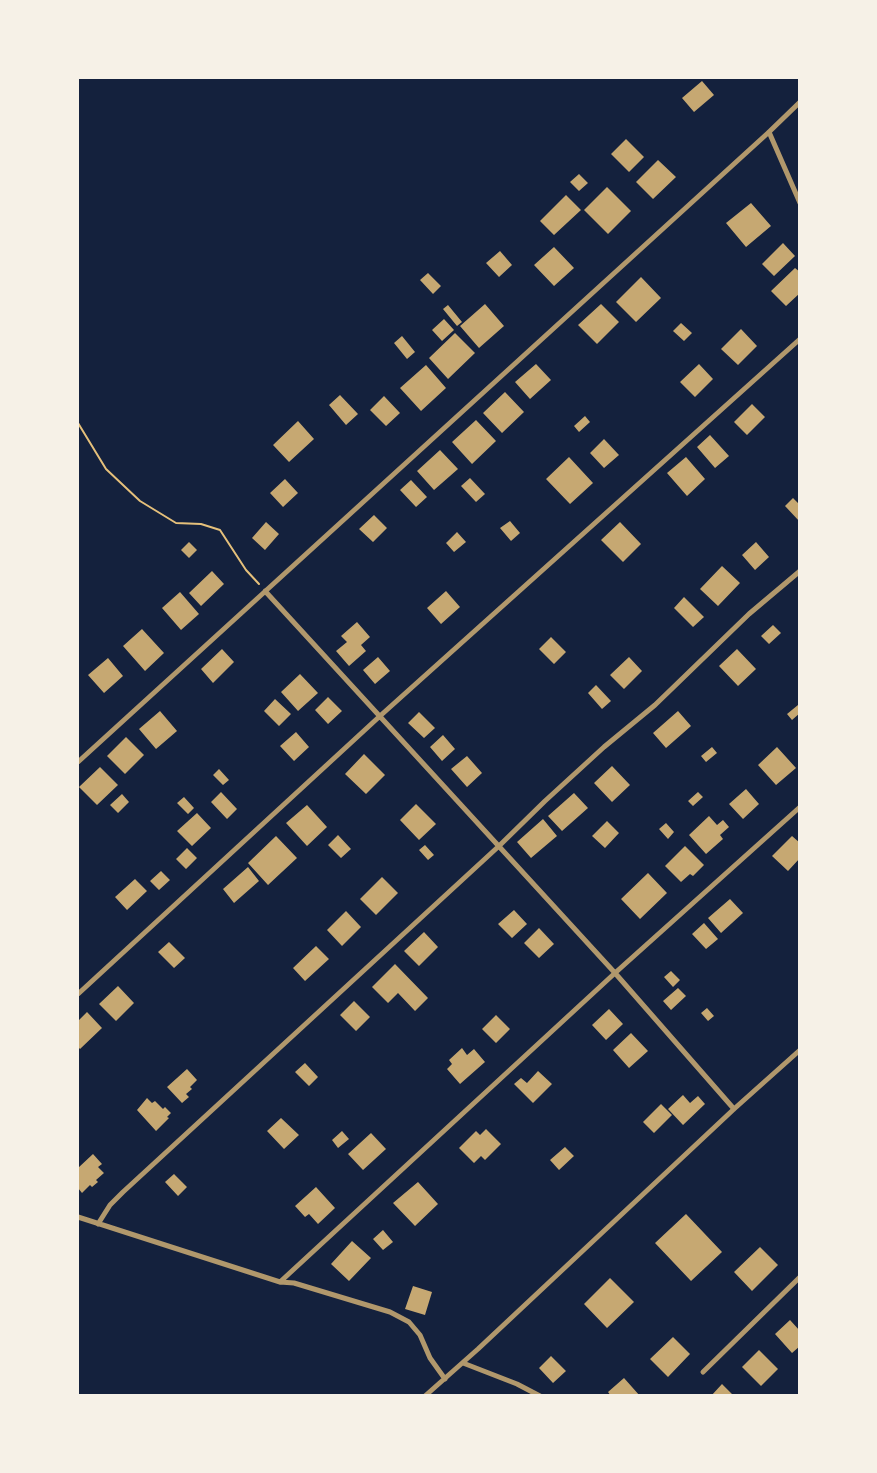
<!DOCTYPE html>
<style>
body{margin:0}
#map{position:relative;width:877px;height:1473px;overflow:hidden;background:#14213d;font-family:"Work Sans",sans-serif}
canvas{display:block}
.frame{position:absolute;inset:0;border:79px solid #f6f1e7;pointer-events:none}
</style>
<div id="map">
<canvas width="877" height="1473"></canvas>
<div class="frame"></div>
</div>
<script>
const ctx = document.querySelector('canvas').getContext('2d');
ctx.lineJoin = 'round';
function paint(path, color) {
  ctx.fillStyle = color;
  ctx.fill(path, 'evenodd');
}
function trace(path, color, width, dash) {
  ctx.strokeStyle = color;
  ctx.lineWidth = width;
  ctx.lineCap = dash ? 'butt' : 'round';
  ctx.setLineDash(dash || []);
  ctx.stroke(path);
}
const building = new Path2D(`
 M702,81L714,95L694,112L682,98Z
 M626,139L644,157L629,172L611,154Z
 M658,160L676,177L653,199L636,182Z
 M579,174L588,183L579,191L570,182Z
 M607,187L631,211L608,234L584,210Z
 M566,195L581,210L554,235L540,221Z
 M751,203L771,226L746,247L726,223Z
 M783,243L795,256L774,276L762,264Z
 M554,247L574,268L554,286L534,265Z
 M500,251L512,265L499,277L486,263Z
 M795,268L800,272V293L786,306L771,291Z
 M428,273L441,286L433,294L420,280Z
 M641,277L661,298L636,322L616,302Z
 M485,304L504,326L479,348L460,326Z
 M601,304L619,322L597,344L578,325Z
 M448,305L462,322L457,326L443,309Z
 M444,319L454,330L442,341L432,330Z
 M681,323L692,333L684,341L673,331Z
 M741,329L757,346L738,365L721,349Z
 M455,333L475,353L448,379L429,358Z
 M402,336L415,352L407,359L394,343Z
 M536,364L551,380L530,399L515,382Z
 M699,364L713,379L695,397L680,382Z
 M426,365L446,388L421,411L400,388Z
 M505,392L524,412L502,433L483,413Z
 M340,395L358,414L346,425L329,405Z
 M384,396L400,413L386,426L370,410Z
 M752,404L765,417L747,435L734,422Z
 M585,416L590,422L579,432L574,426Z
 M476,420L496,441L472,464L452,442Z
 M298,421L314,439L289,462L273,445Z
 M710,435L729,456L715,468L697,447Z
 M604,439L619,455L604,468L590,453Z
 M440,450L458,469L434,490L417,471Z
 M569,457L593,483L570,504L546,479Z
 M686,457L705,479L687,496L667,473Z
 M470,478L485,494L476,502L461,486Z
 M285,479L298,493L283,507L270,493Z
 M411,480L427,497L416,507L400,490Z
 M793,498L800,505V522L785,506Z
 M374,515L387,528L373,542L359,529Z
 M510,521L520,533L511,541L500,528Z
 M266,522L279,534L265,550L252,538Z
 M620,522L641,544L623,562L601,540Z
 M457,532L466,542L454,552L446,543Z
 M189,542L197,550L189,558L181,550Z
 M756,542L769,557L755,570L742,555Z
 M722,566L740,583L718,606L700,589Z
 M212,571L224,584L201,606L189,593Z
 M446,591L460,607L441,624L427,608Z
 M180,592L199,614L181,630L162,608Z
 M684,597L704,617L693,627L674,608Z
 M357,622L370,637L361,645L366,651L349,666L336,651L347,642L341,636Z
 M773,625L781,633L769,644L761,636Z
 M142,629L164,653L145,671L123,646Z
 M551,637L566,652L554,664L539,649Z
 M222,649L234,662L213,683L201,669Z
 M737,649L756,669L738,686L719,666Z
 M378,657L390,671L375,684L363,670Z
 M629,657L642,671L624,689L610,675Z
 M108,658L123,676L104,693L88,675Z
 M300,674L318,693L298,711L281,692Z
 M596,685L611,701L602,709L588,693Z
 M328,697L342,711L328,724L315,710Z
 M275,699L291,714L279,726L264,711Z
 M798,705L800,706V713L792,720L787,714Z
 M160,711L177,731L156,749L139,729Z
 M678,711L691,726L666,748L653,733Z
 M419,712L435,728L424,738L408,723Z
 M296,732L309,747L294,761L280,746Z
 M443,735L455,749L442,761L430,747Z
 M126,737L144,755L125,774L107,756Z
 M712,747L717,753L706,762L701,756Z
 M777,747L796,768L776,785L758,765Z
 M364,754L385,775L366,794L345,774Z
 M467,756L482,773L467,787L451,769Z
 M612,766L630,785L612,802L594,783Z
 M100,767L118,785L97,805L79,787Z
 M219,769L229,780L223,785L213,775Z
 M746,789L759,804L743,819L729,804Z
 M221,792L237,809L227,819L211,802Z
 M698,792L703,797L693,806L688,801Z
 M574,793L588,808L562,831L548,816Z
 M122,794L129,802L118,813L110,805Z
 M184,797L194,808L188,814L177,803Z
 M416,804L436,824L419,840L400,820Z
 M307,805L327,827L307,846L286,823Z
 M197,813L211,828L192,846L177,831Z
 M709,816L717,825L723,820L729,827L720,835L723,839L706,854L689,835Z
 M543,819L557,836L531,858L517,842Z
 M607,821L619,833L605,848L592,836Z
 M666,823L674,832L668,839L659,829Z
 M338,835L351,849L341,858L328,845Z
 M276,836L297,858L268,885L248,863Z
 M792,836L800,843V858L788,871L772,856Z
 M425,845L434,855L428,860L419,850Z
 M685,846L704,865L693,876L690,874L681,882L665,866Z
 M187,848L197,858L186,869L176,859Z
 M248,867L259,881L234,903L223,889Z
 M161,871L170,880L159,890L150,881Z
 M648,873L667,893L640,919L621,899Z
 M382,877L398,893L376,915L360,899Z
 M135,879L147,891L127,910L115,897Z
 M730,899L743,913L721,933L708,918Z
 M514,910L527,924L512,938L498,924Z
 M346,911L361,927L342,946L327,930Z
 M704,923L718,939L706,949L692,934Z
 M539,928L554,944L539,958L524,943Z
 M424,932L438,947L419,966L404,951Z
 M169,942L185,958L174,968L158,952Z
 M316,946L329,959L305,981L293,968Z
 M395,964L428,998L415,1011L398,993L388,1003L372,987Z
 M671,971L680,980L673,987L664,977Z
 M118,986L134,1003L116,1021L99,1004Z
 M678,988L686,996L671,1010L663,1001Z
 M354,1001L370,1017L356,1031L340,1015Z
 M707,1008L714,1016L708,1021L701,1013Z
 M609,1009L623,1024L606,1040L592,1025Z
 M87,1012L102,1028L80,1049L78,1047V1021Z
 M496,1015L510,1029L496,1043L482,1029Z
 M631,1033L648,1051L629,1068L613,1050Z
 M462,1048L467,1055L474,1049L485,1062L460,1084L447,1069L452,1064L449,1060Z
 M305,1063L318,1077L309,1086L295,1072Z
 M187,1069L197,1080L190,1087L192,1089L186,1094L189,1097L182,1103L167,1087Z
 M538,1071L552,1084L533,1103L514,1084L521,1078L527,1083Z
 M683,1095L690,1103L698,1096L705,1104L683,1125L668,1109Z
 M147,1098L152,1103L155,1101L163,1109L165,1107L171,1113L167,1117L169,1118L156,1131L137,1110Z
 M661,1104L672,1115L654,1133L643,1122Z
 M281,1118L299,1135L284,1149L267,1131Z
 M486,1129L501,1144L485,1160L481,1156L474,1163L459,1148L476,1131L480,1135Z
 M342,1131L349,1139L338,1148L332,1140Z
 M371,1133L386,1149L363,1170L348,1154Z
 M565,1147L574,1156L559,1170L550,1160Z
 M93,1154L102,1164L98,1167L104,1173L96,1180L98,1182L92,1187L90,1185L82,1193L78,1188V1168Z
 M174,1174L187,1187L178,1196L165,1182Z
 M418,1182L438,1204L415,1226L393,1203Z
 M316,1187L335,1208L318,1224L309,1214L305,1217L295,1206Z
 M686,1214L722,1252L691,1281L655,1243Z
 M383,1230L393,1242L383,1250L373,1239Z
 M352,1241L371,1258L349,1281L331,1264Z
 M760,1247L778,1265L752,1291L734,1272Z
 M610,1278L634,1302L607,1328L584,1304Z
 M413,1286L432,1292L425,1315L405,1309Z
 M790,1320L800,1331V1346L792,1353L775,1334Z
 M673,1337L690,1354L668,1377L650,1359Z
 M759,1350L778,1369L761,1386L742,1367Z
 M551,1356L566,1371L553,1383L539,1368Z
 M624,1378L640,1396H611L608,1392Z
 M722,1384L734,1396H711Z`);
const path = new Path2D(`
 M78,423L106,469L140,501L176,523L201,524L220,530L246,570L259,584`);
const minor = new Path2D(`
 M769,132L800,203
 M265,591L615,973L734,1109
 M78,762L769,132L800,102
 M78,994L380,716L800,339
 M78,1217L280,1282L294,1283L390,1312L409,1322L420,1335L430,1358L445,1379
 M98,1224L110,1205L123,1192L499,846L545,801L604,747L655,705L749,614L800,571
 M280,1282L615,973L800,807
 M463,1363L517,1384L540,1396
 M703,1372L800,1277
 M425,1396L478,1349L734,1109L800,1050`);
paint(building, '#c6a872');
trace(path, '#e5c07b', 2);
trace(minor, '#b1986c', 5);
</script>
